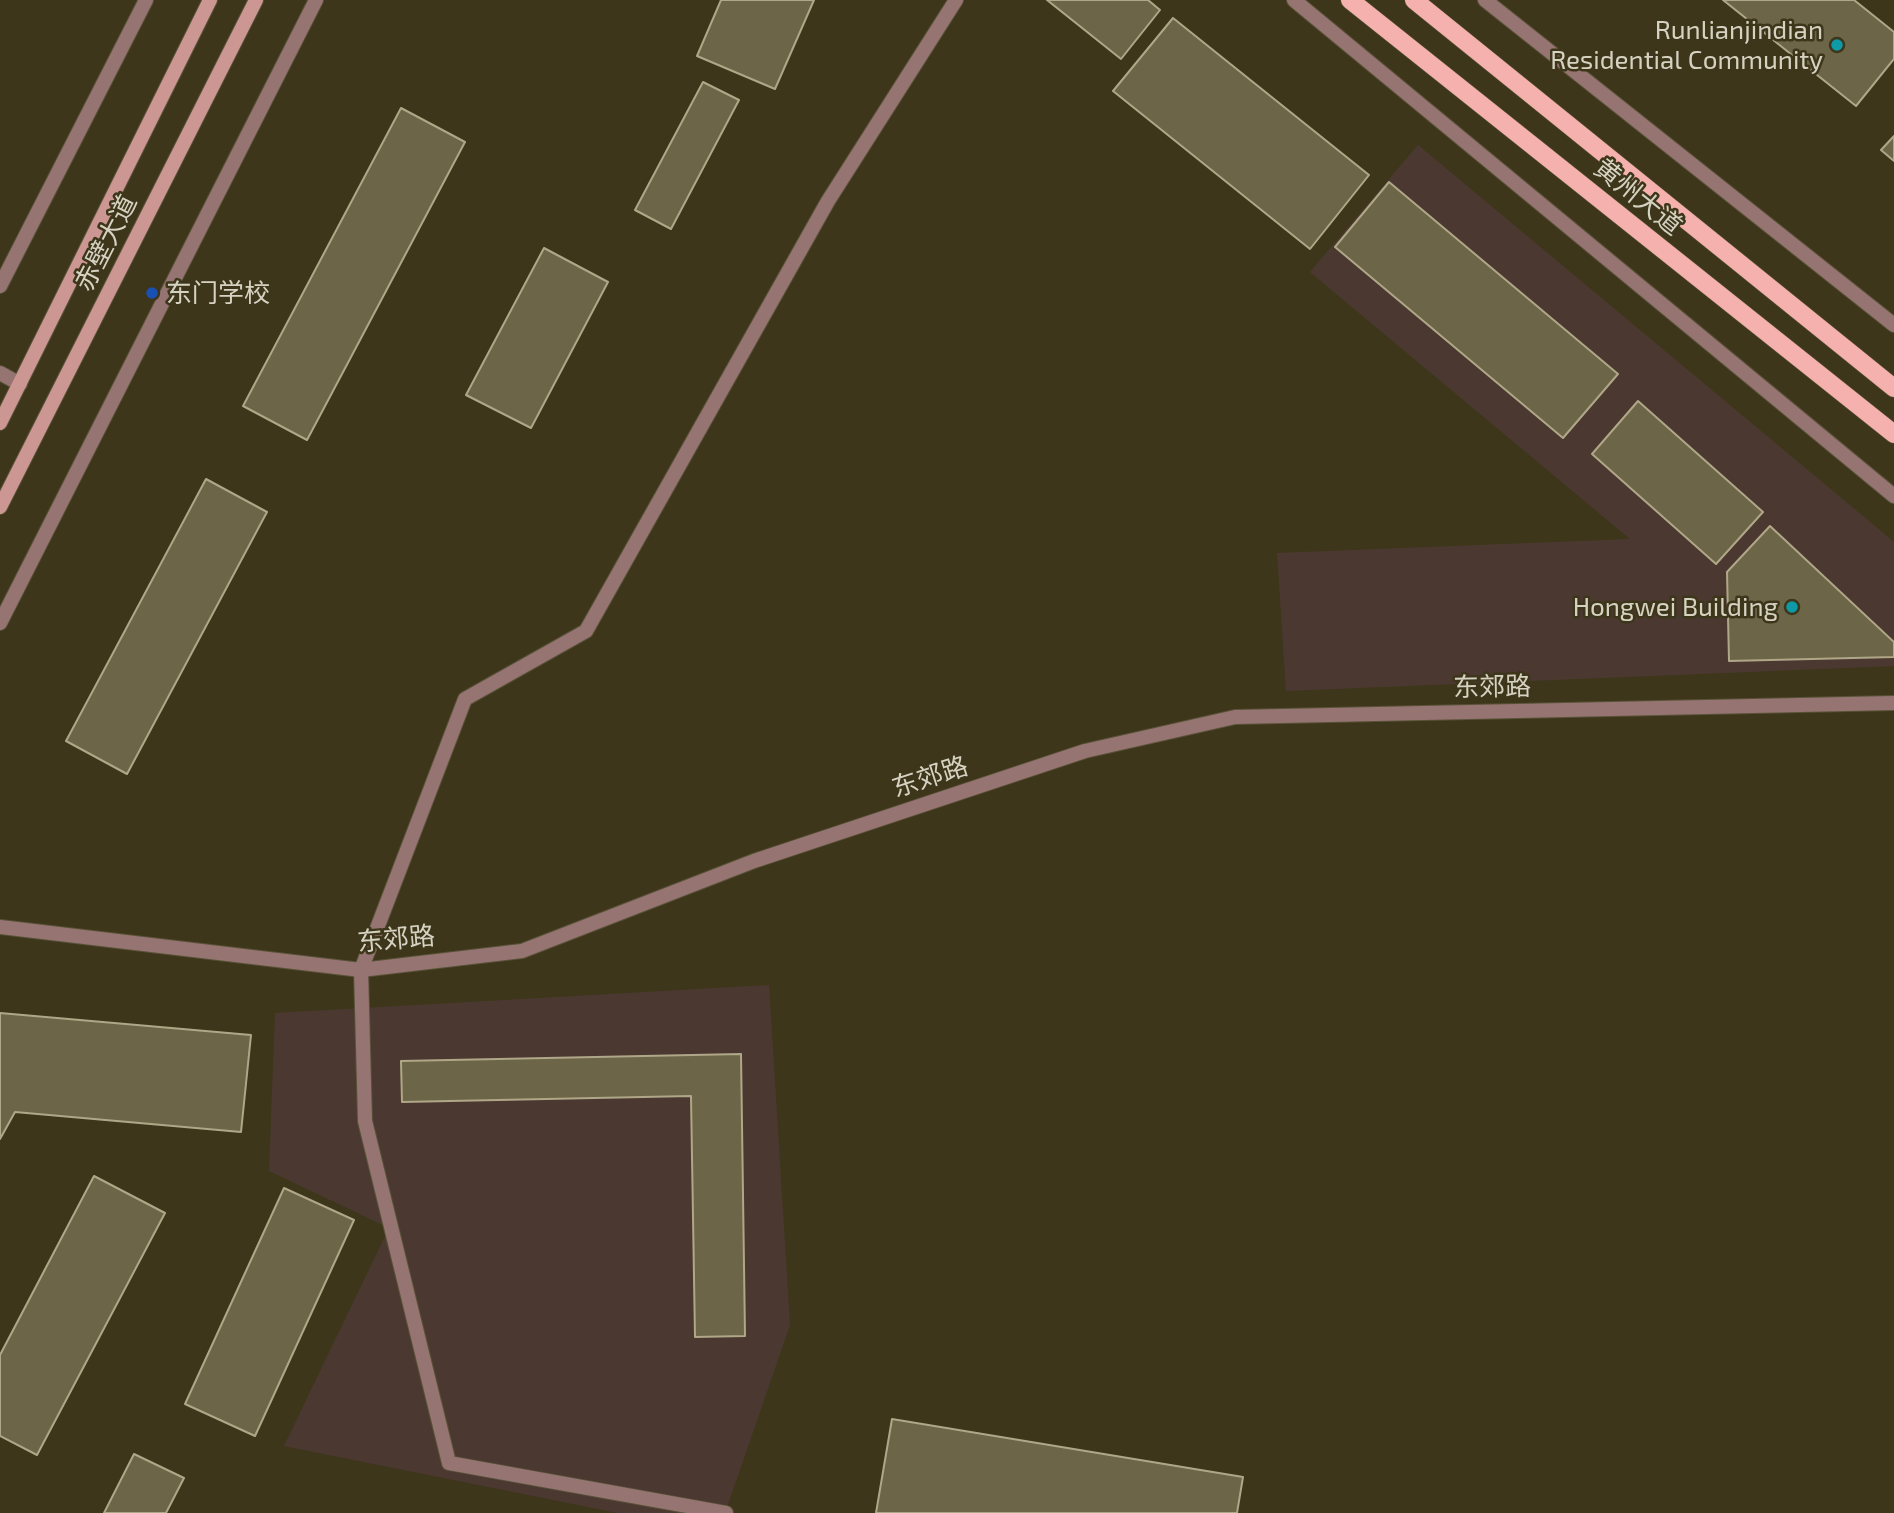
<!DOCTYPE html>
<meta charset="utf-8">
<style>
body{margin:0}
canvas{display:block;background:#3d361a}
</style>
<canvas width="1894" height="1513"></canvas>
<script>
const ctx = document.querySelector('canvas').getContext('2d');
ctx.lineJoin = 'round';
function paint(path, color) {
  ctx.fillStyle = color;
  ctx.fill(path, 'evenodd');
}
function trace(path, color, width, dash) {
  ctx.strokeStyle = color;
  ctx.lineWidth = width;
  ctx.lineCap = dash ? 'butt' : 'round';
  ctx.setLineDash(dash || []);
  ctx.stroke(path);
}
function drawText(font, color, halo, rows, align = 'center') {
  ctx.font = font + ' "Exo 2","Noto Sans SC",sans-serif';
  ctx.lineWidth = 5;
  ctx.setLineDash([]);
  ctx.textBaseline = 'middle';
  ctx.strokeStyle = halo;
  ctx.fillStyle = color;
  for (const [text, x, y, turn = 0] of rows) {
    ctx.save();
    ctx.translate(x, y);
    ctx.rotate((+turn || 0) * Math.PI / 180);
    ctx.textAlign = isNaN(turn) ? turn : align;
    if (halo) ctx.strokeText(text, 0, 0);
    ctx.fillText(text, 0, 0);
    ctx.restore();
  }
}
const commercial = new Path2D(`
 M1418,145L1894,542V666L1286,691L1277,553L1630,539L1310,272Z
 M769,985L790,1325L725,1513H618L284,1446L389,1228L269,1171L275,1013Z`);
const building = new Path2D(`
 M721,0H814L775,89L697,56Z
 M1047,0H1148L1160,10L1121,59Z
 M1723,0H1854L1894,32V59L1856,106Z
 M1173,18L1369,175L1310,249L1113,91Z
 M703,82L739,100L671,229L635,210Z
 M401,108L465,142L307,440L243,406Z
 M1894,136V161L1881,150Z
 M1389,182L1618,374L1563,438L1335,247Z
 M544,248L608,282L531,428L466,395Z
 M1638,401L1763,512L1716,564L1592,454Z
 M206,479L267,512L127,774L66,741Z
 M1770,526L1894,642V657L1729,661L1727,572Z
 M0,1013L251,1035L241,1132L15,1112L0,1139Z
 M741,1054L745,1336L695,1337L691,1096L402,1102L401,1061Z
 M94,1176L165,1213L37,1455L0,1436V1355Z
 M284,1188L354,1220L255,1436L185,1404Z
 M892,1419L1243,1477L1237,1513H876Z
 M134,1454L184,1478L166,1513H104Z`);
const service = new Path2D(`
 M726,1513L449,1463L365,1121L361,970L465,699L586,631L828,201L956,0`);
const pedestrian = new Path2D(`
 M0,373L20,384`);
const minor = new Path2D(`
 M1294,0L1894,496
 M1485,0L1894,325
 M0,286L146,0
 M0,623L316,0
 M0,927L361,970L522,951L754,861L1085,751L1235,717L1894,703`);
const secondary = new Path2D(`
 M0,423L210,0
 M0,507L256,0`);
const primary = new Path2D(`
 M1350,0L1894,434
 M1414,0L1894,388`);
const markers = [
 [1837,45,7,"#0f9aa8"],
 [152,293,7,"#1a4fb4"],
 [1792,607,7,"#0f9aa8"]
];
const poiNames = [
 ["Runlianjindian",1823,30],
 ["Residential Community",1823,60],
 ["东门学校",166,293,"left"],
 ["Hongwei Building",1778,607]
];
const streetNames = [
 ["黄州大道",1638,197,39],
 ["赤壁大道",106,243,-63],
 ["东郊路",1492,687,-1],
 ["东郊路",930,777,-18],
 ["东郊路",396,939,-5]
];
paint(commercial, '#4b3931');
paint(building, '#6d6547');
trace(building, '#b0a788', 2);
trace(service, '#595238', 16);
trace(pedestrian, '#595238', 16);
trace(minor, '#595238', 16);
trace(secondary, '#595238', 16);
trace(primary, '#595238', 19);
trace(service, '#967472', 14);
trace(pedestrian, '#967472', 14);
trace(minor, '#967472', 14);
trace(secondary, '#cc9793', 14);
trace(primary, '#f5b1ad', 18);
for (const [x, y, r, color] of markers) {
  const dot = new Path2D();
  dot.arc(x, y, r, 0, 2 * Math.PI);
  ctx.fillStyle = color;
  ctx.fill(dot);
  trace(dot, '#3d361a', 2.5);
}
drawText('26px', '#d6d2c2', '#3d361a', poiNames, 'right');
drawText('26px', '#d6d2c2', '#3d361a', streetNames);
</script>
